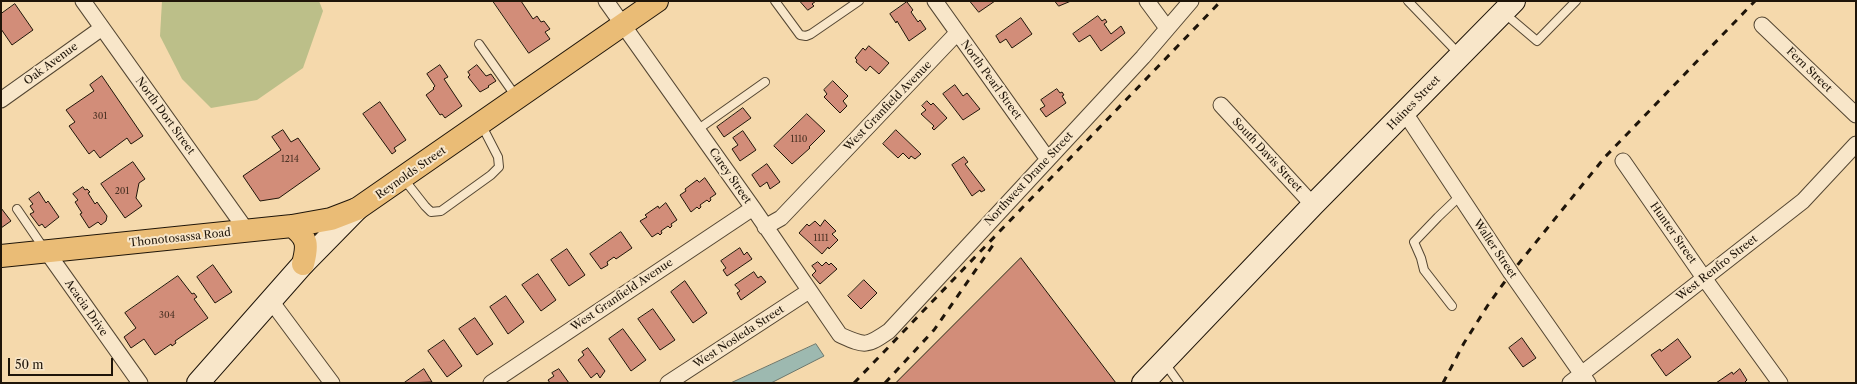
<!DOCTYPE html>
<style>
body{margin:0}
#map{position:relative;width:1857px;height:384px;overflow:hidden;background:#f5d9ac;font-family:"Libre Caslon Text",serif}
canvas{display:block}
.frame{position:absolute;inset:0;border:2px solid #1f1509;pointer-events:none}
.scale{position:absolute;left:8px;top:358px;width:105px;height:18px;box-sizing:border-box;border:2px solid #1f1509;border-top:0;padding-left:5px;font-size:12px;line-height:14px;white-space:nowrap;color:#1f1509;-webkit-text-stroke:3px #f8e6c9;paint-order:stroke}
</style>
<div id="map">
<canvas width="1857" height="384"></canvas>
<div class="frame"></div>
<div class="scale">50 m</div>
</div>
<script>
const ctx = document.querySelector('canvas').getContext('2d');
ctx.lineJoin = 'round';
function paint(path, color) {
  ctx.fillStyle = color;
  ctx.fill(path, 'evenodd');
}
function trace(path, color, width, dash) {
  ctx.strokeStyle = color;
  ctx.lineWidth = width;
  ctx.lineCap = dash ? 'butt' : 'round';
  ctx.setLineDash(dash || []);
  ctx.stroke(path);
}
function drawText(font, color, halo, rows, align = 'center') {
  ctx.font = font + ' "Libre Caslon Text",serif';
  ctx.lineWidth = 4;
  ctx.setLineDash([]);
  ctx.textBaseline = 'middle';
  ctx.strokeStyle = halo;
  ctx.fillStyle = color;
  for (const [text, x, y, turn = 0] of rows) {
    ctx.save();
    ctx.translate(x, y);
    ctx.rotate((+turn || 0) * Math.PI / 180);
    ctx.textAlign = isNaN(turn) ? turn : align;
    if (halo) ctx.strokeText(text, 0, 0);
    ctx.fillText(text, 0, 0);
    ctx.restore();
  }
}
const green = new Path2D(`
 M162,1H319L323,11L303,68L257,100L211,108L182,79L160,36Z`);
const water = new Path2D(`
 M816,344L824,356L771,383H731Z`);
const building = new Path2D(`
 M493,1H521L533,19L537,16L541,22L544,21L550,29L545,32L550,39L529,53Z
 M800,1H816L812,4L814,6L808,10Z
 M970,1H995L979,12Z
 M1055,1H1071L1059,6Z
 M907,2L913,10L911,12L918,22L920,20L926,29L909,41L897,21L896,23L890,14Z
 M15,4L33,30L12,45L1,29V14Z
 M1098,16L1102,21L1105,19L1107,22L1104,24L1111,34L1121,26L1125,33L1101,51L1090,35L1079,42L1073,34Z
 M1021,18L1032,34L1012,48L1006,39L1000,43L996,36Z
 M869,46L889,63L879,74L870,66L866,71L856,62L857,60L855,58L863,48L865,50Z
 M440,65L448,77L444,79L462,106L445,118L442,114L440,115L426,95L434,89L433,88L435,86L427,74Z
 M477,65L486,76L491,74L496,81L488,86L489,87L480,92L468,77L470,75L468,72Z
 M102,76L143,136L131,144L127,138L100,158L94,150L89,154L69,126L75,122L66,110L94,91L90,85Z
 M833,81L848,96L843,101L847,106L840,113L824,97L827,94L824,90Z
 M955,85L963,96L967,93L980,109L963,120L943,94Z
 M1057,89L1060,93L1062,92L1064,95L1062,96L1066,103L1046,117L1040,109L1045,106L1041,100Z
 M927,101L931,105L933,103L947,118L934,130L932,128L934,126L921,114L926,110L922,106Z
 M380,102L406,140L394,148L396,151L392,154L363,114Z
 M743,108L751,118L724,137L717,127Z
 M807,114L825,131L809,147L810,148L792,164L774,146Z
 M283,130L291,142L298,138L320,169L279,198L260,201L243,176L281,150L272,137Z
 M896,130L921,154L915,159L911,156L909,159L903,153L898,158L883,144Z
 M743,131L756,150L740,161L732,149L738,145L733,138Z
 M964,157L968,162L965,164L985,190L981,192L980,190L972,196L952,165Z
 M133,162L145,179L139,183L136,198L142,206L125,218L101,184Z
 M767,164L780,182L770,189L767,182L760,187L752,175Z
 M705,178L716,194L710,198L711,200L709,202L707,200L700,205L701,207L699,209L697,207L691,212L680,195L686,191L685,189L697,180L699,182Z
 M83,187L85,190L87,189L90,192L88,193L95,204L97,202L107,216L106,221L101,225L98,222L89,228L80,214L82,213L75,202L78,200L73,194Z
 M39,192L46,203L48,201L59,217L45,228L42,224L39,226L30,214L34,212L30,206L33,204L29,199Z
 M666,203L677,220L671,224L672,226L670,228L668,226L661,231L662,233L660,235L658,233L652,237L640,221L647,217L645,215L658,206L659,208Z
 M1,208L11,221L1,228Z
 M825,220L836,231L832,234L838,240L829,249L828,247L822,254L799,233L807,224L809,226L815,221L820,226Z
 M621,232L632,248L616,259L614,257L607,262L608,265L601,269L590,254Z
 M740,248L744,255L747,252L752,259L727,276L723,270L726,268L721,261Z
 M567,249L585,275L569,286L551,260Z
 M1021,258L1116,383H896Z
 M818,262L822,266L826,262L829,265L831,263L837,269L820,284L812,275L816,271L812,266Z
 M213,265L232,292L215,303L197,277Z
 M754,272L758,278L761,276L766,282L741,300L737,293L740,291L735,285Z
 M538,274L556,300L541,311L522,285Z
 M178,276L192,294L194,293L197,297L194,299L208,318L175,341L176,343L172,346L171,344L155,355L144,339L131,348L124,337L136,328L125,313Z
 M864,280L877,293L861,309L848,296Z
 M685,281L707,313L693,323L671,292Z
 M506,296L524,322L508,334L490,307Z
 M653,309L675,340L660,350L638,319Z
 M475,318L493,344L477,355L459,329Z
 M623,329L646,360L631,371L609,339Z
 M1522,338L1536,358L1523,367L1509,348Z
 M1678,339L1691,357L1666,376L1651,355L1660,349L1661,351Z
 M444,340L462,366L447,377L428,351Z
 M588,348L605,371L600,378L597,373L591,378L578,360L584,355L582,352Z
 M424,369L432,382L404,383Z
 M559,369L569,383H550L548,380L554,376L552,373Z
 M1740,369L1747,380L1744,383H1716L1732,372L1733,374Z`);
const lane = new Path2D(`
 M775,1L800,35L806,36L811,34L859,1
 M1408,1L1460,55
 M1504,13L1537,41L1576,1
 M479,44L517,98
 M697,130L765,82
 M403,178L425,206L431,212L441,211L491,175L499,167L498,157L481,124
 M17,209L45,250
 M1452,306L1424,270L1421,258L1414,242L1438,217L1460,196
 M1164,362L1179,383`);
const street = new Path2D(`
 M83,1L247,231
 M606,1L753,208L840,335C865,346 866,347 889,331L1143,57L1191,1
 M935,1L1047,158
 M1147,1L1167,28
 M1762,25L1856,115
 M1,100L102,28
 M1221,105L1313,205
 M1405,113L1511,273L1588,383
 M1623,161L1704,278L1780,383
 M765,227L781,218L957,33
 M47,252L140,383
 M271,301L332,383
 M491,383L753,208
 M668,383L809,291
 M1570,383L1803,201L1856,144`);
const secondary = new Path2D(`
 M198,383L303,264L357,209
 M1143,383L1313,205L1514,1`);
const primary = new Path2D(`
 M292,226C308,238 308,245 303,264
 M1,256L292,226L331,219L357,209L657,1`);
const rail = new Path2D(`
 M854,383L1221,1
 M885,383L934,330L993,245
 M1443,383L1464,343L1488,305L1511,273L1605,157L1755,1`);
const numberNames = [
 ["301",100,116],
 ["1110",799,139],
 ["1214",290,159],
 ["201",122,191],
 ["1111",821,238],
 ["304",167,315]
];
const streetNames = [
 ["Oak Avenue",51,64,-36],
 ["Fern Street",1809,70,44],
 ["North Pearl Street",991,80,54],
 ["Haines Street",1414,103,-46],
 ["West Granfield Avenue",888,106,-46],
 ["North Dort Street",165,116,54],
 ["South Davis Street",1267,155,47],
 ["Reynolds Street",411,173,-35],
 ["Carey Street",730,176,55],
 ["Northwest Drane Street",1029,179,-47],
 ["Hunter Street",1673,233,55],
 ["Thonotosassa Road",180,238,-6],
 ["Waller Street",1495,249,56],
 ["West Renfro Street",1717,268,-38],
 ["West Granfield Avenue",622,295,-34],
 ["Acacia Drive",86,308,55],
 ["West Nosleda Street",739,337,-33]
];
paint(green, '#bcbf89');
paint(water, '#9db9b0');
trace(water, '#6b776d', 1);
paint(building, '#d28d79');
trace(building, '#1f1509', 1);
trace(lane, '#544632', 10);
trace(street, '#544632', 17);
trace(secondary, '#1f1509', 24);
trace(primary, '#1f1509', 24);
trace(lane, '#f8e6c9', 8);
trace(street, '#f8e6c9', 15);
trace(secondary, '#f8e6c9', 22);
trace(primary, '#eabc76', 22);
trace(rail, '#1f1509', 3, [7, 7]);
drawText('9px', '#4c3325', null, numberNames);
drawText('11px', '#1f1509', '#f8e6c9', streetNames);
</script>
